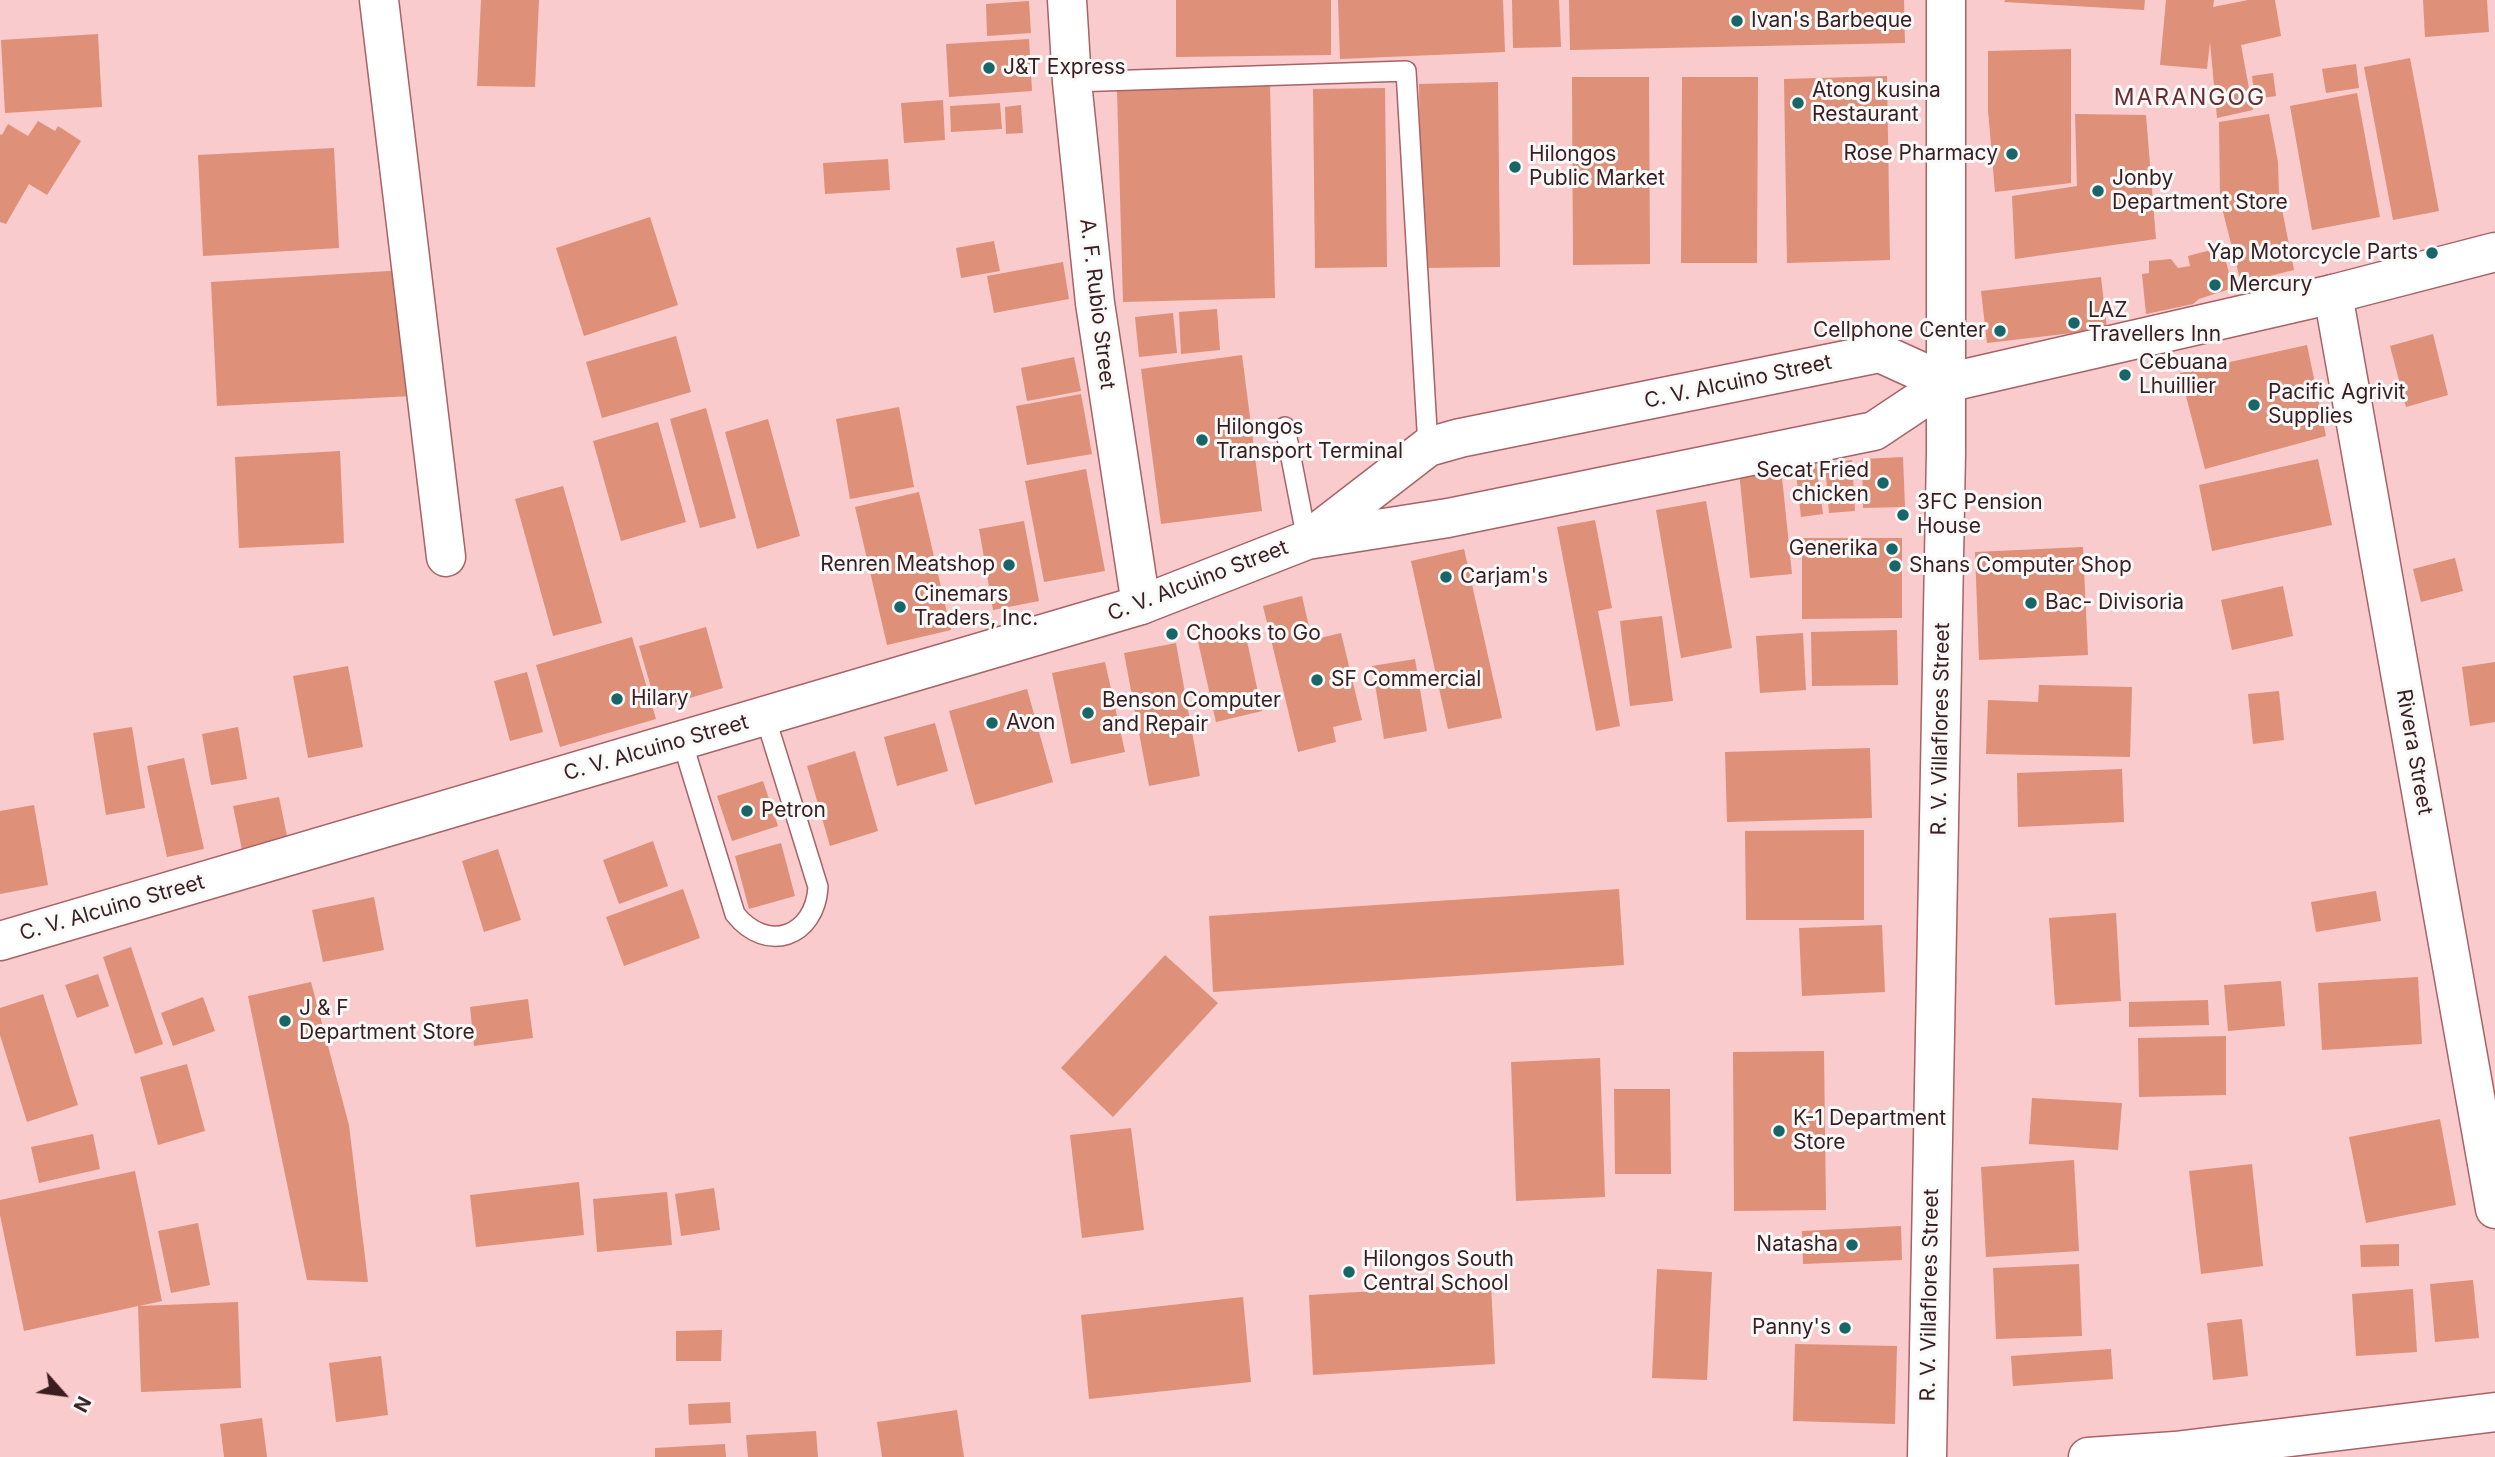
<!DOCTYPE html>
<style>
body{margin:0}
#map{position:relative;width:2495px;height:1457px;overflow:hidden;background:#f9cbcc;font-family:Inter,sans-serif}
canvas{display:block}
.north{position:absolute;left:28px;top:1359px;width:70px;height:70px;-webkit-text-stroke:5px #f9f9f9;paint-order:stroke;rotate:118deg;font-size:19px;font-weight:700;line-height:28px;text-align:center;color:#3a1e1f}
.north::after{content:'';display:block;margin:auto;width:24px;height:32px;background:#3a1e1f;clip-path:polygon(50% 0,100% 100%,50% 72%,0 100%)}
</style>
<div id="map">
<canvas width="2495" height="1457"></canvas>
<div class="north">N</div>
</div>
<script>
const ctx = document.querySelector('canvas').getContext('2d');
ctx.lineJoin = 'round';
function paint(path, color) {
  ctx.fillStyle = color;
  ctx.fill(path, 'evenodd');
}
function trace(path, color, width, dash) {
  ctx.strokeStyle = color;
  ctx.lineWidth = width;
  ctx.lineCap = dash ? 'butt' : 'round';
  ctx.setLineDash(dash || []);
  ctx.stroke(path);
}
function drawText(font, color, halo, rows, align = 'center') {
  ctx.font = font + ' Inter,sans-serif';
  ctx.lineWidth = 6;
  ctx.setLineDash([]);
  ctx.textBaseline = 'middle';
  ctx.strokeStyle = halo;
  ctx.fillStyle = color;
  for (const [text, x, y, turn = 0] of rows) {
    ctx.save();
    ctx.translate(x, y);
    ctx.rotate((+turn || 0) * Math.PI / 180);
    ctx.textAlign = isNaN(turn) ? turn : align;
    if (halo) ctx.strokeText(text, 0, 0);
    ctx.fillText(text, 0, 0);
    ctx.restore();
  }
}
const building = new Path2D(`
 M481,0H539L535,87L477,86Z
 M1176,0H1331V55L1176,57Z
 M1338,0H1503L1505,52L1340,59Z
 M1512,0H1559L1561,47L1513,48Z
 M1569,0H1904L1905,43L1570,50Z
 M2005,0H2145L2144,10L2004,2Z
 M2166,0H2214L2213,7L2248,0H2275L2281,36L2241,45L2253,110L2217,118L2210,42L2207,69L2160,65Z
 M2423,0H2487L2489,32L2425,37Z
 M1029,1L1031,33L987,36L986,4Z
 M98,34L102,107L5,113L1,40Z
 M1029,39L1032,91L949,97L946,44Z
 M2071,49V183L1995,192L1988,110V51Z
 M2410,58L2439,211L2393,220L2364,67Z
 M2356,64L2359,88L2326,93L2322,69Z
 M2273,73L2276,96L2255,99L2252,76Z
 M1887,76L1890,260L1787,263L1784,79Z
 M1572,77H1649L1650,264L1573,265Z
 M1682,77H1758L1757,263H1681Z
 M1498,82L1500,267L1421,268L1419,84Z
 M1270,86L1275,298L1123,302L1117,91Z
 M1385,88L1387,267L1315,268L1313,89Z
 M2357,93L2380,217L2312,230L2290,106Z
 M943,100L945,140L904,143L901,103Z
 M1000,103L1002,129L951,132L950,106Z
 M1021,105L1023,133L1006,134L1005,107Z
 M2075,114L2146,115L2156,239L2015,259L2012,196L2077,186Z
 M2269,114L2278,162L2279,194L2294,270L2241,283L2220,200L2219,122Z
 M38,121L55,131L58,126L81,141L47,195L29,184L6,224L0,222V134L2,135L8,124L28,136Z
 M334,148L339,248L203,256L198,155Z
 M888,159L890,190L825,194L823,163Z
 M650,217L678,305L584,336L556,248Z
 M994,241L1000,271L961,278L956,248Z
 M2222,247L2233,288L2199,299L2193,304L2146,314L2142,274L2149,273V261L2171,259L2178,268L2190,266L2188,256Z
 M1063,262L1069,299L994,313L987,276Z
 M405,270L412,396L217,406L211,282Z
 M2101,277L2107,329L1987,343L1981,291Z
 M1217,309L1220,350L1181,354L1179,312Z
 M1173,313L1177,353L1139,357L1135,317Z
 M2433,334L2448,395L2406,407L2390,346Z
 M676,336L691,392L602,418L586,362Z
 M2307,345L2326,436L2205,469L2180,373Z
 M1242,355L1262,511L1161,524L1141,369Z
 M1074,357L1081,391L1027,401L1021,368Z
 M1081,394L1092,454L1027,465L1016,406Z
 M899,407L914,487L850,499L836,419Z
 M706,408L736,518L700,528L670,419Z
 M768,419L800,536L757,549L725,432Z
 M658,422L686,522L621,541L593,441Z
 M340,451L344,543L239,548L235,457Z
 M1903,457L1905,507L1863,508L1862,459Z
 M2318,459L2332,525L2212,551L2199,485Z
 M1852,460L1855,511L1829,513L1825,463Z
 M1816,462L1823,514L1801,517L1795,465Z
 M1781,468L1792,574L1750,578L1739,472Z
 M1086,469L1105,571L1044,582L1025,481Z
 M563,486L602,623L553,636L515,499Z
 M919,492L951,630L887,645L855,507Z
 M1706,501L1732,648L1681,658L1656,510Z
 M1595,520L1612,608L1598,611L1620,726L1596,731L1557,527Z
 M1024,521L1039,601L993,610L979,529Z
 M1802,538H1902V618L1802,619Z
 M2083,547L2088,655L1979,660L1975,552Z
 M1464,549L1502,718L1448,729L1411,561Z
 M2455,558L2463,591L2421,602L2413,569Z
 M2283,586L2293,636L2232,650L2221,600Z
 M1302,596L1312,640L1341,633L1362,720L1333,727L1336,742L1298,752L1263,606Z
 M1662,616L1673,701L1630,706L1620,621Z
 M706,627L723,688L657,708L639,646Z
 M1244,627L1262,711L1216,722L1197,637Z
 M1897,630L1898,685L1812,686L1811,632Z
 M1803,633L1806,690L1760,693L1756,636Z
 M632,637L656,719L560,747L536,665Z
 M1176,643L1200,776L1149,786L1124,653Z
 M1415,659L1427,731L1384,739L1372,666Z
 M1105,662L1125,752L1071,764L1052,673Z
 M2495,662V722L2470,726L2462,667Z
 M348,666L363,747L308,758L293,676Z
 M527,672L543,732L510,741L494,681Z
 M2039,685L2132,687L2130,757L1986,754L1988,700L2038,702Z
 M1027,689L1053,782L975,805L949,711Z
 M2279,691L2284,740L2253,744L2248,694Z
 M935,723L948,771L897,786L884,737Z
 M132,727L145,808L106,815L93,733Z
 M238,727L247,779L211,785L202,734Z
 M1870,748L1872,818L1727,822L1725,752Z
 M855,751L878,831L830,846L807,766Z
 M184,758L204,849L167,857L147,766Z
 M2122,769L2124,822L2018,827L2017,773Z
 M763,781L778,826L732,841L717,796Z
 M279,797L288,841L242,850L233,806Z
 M34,805L48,885L0,894V811Z
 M1864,830V920H1746L1745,831Z
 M653,841L668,886L619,904L603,860Z
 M781,843L795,896L749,909L735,856Z
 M498,849L521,920L484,932L462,861Z
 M683,889L700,938L624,966L606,917Z
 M1619,889L1624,965L1213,992L1209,916Z
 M2376,891L2381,921L2316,932L2311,902Z
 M374,897L384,950L323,962L312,910Z
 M2116,913L2121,1001L2055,1005L2049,918Z
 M1882,925L1885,992L1802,996L1799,928Z
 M131,947L163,1044L135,1054L103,957Z
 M1165,955L1218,1003L1113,1117L1061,1068Z
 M98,974L109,1006L77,1018L65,985Z
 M2418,977L2422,1044L2322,1050L2318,983Z
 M2281,981L2285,1026L2228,1031L2224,985Z
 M311,982L349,1125L368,1282L307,1280L248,996Z
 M43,994L78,1105L27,1122L0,1035V1008Z
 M203,997L215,1031L173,1046L161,1013Z
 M528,999L533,1038L474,1046L470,1007Z
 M2208,1000L2209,1025L2129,1027V1002Z
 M2226,1036V1095L2139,1097L2138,1038Z
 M1824,1051L1826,1210L1734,1211L1733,1052Z
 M1600,1058L1605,1197L1516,1201L1511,1062Z
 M187,1064L205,1131L158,1145L140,1077Z
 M1614,1089H1670L1671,1174H1615Z
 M2032,1098L2122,1103L2118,1150L2029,1144Z
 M2440,1119L2456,1205L2366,1223L2349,1137Z
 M1131,1128L1144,1230L1082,1238L1070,1135Z
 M93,1134L100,1169L39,1183L31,1147Z
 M2074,1160L2079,1251L1986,1257L1981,1167Z
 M2252,1164L2263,1266L2201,1274L2189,1171Z
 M135,1171L162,1301L139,1306L238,1302L241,1388L141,1392L138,1306L24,1331L0,1215V1200Z
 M579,1182L584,1235L476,1247L470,1195Z
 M714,1188L720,1230L681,1236L675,1194Z
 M667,1192L672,1245L597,1252L593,1199Z
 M198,1223L210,1285L171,1293L158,1231Z
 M1901,1226L1902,1260L1803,1264L1802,1231Z
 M2399,1244V1266L2361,1267L2360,1245Z
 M2079,1264L2082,1336L1996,1339L1993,1268Z
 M1657,1269L1712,1272L1707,1380L1652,1378Z
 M2473,1280L2479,1338L2435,1342L2430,1284Z
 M1491,1284L1495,1364L1313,1375L1309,1295Z
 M2413,1289L2417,1352L2356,1356L2352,1294Z
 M1243,1297L1251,1382L1089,1399L1081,1315Z
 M2242,1319L2248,1376L2213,1380L2207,1323Z
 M722,1330L721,1361H676V1331Z
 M1795,1344L1897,1346L1895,1424L1793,1421Z
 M2111,1349L2113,1379L2013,1386L2011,1356Z
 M381,1356L388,1415L336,1422L329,1363Z
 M730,1402L731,1423L689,1425L688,1404Z
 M957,1410L964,1457H882L877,1422Z
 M262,1418L267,1457H224L220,1424Z
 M816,1431L818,1457H748L746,1435Z
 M725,1444L726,1457H655V1448Z`);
const service = new Path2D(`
 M1072,82L1406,71L1428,447
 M1285,427L1307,540
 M682,741L735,914C767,954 815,937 818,887L765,716`);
const minor = new Path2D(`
 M379,0L446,557
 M1067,0L1072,82L1095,303L1141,605
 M2333,294L2495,1209`);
const tertiary = new Path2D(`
 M1310,538L1428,447L1460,438L1880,353L1946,383
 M0,941L1141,605L1307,540L1448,518L1874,431L1946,383L2333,294L2495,252`);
const secondary = new Path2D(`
 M1927,1457L1946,452V0`);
const primary = new Path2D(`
 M2088,1457L2175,1451L2495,1412`);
const markers = [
 [1737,21,7,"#186668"],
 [989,68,7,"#186668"],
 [1798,103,7,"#186668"],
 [2012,154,7,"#186668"],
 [1515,167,7,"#186668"],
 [2098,191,7,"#186668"],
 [2432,253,7,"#186668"],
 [2215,285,7,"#186668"],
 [2074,323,7,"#186668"],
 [2000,331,7,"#186668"],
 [2125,375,7,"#186668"],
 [2254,405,7,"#186668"],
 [1202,440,7,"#186668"],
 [1883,483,7,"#186668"],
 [1903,515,7,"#186668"],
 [1892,549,7,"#186668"],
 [1009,565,7,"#186668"],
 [1895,566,7,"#186668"],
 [1446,577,7,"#186668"],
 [2031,603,7,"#186668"],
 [900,607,7,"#186668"],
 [1172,634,7,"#186668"],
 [1317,680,7,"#186668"],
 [617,699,7,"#186668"],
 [1088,713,7,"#186668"],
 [992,723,7,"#186668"],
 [747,811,7,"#186668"],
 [285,1021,7,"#186668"],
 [1779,1131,7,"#186668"],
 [1852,1245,7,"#186668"],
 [1349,1272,7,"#186668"],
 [1845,1328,7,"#186668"]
];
const poiNames = [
 ["Ivan's Barbeque",1751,21],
 ["J&T Express",1003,68],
 ["Atong kusina",1812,91],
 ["Restaurant",1812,115],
 ["Rose Pharmacy",1998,154,"right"],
 ["Hilongos",1529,155],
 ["Public Market",1529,179],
 ["Jonby",2112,179],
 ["Department Store",2112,203],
 ["Yap Motorcycle Parts",2418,253,"right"],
 ["Mercury",2229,285],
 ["LAZ",2088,311],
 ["Travellers Inn",2088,335],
 ["Cellphone Center",1986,331,"right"],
 ["Cebuana",2139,363],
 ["Lhuillier",2139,387],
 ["Pacific Agrivit",2268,393],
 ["Supplies",2268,417],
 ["Hilongos",1216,428],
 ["Transport Terminal",1216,452],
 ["Secat Fried",1869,471,"right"],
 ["chicken",1869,495,"right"],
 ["3FC Pension",1917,503],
 ["House",1917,527],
 ["Generika",1878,549,"right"],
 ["Renren Meatshop",995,565,"right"],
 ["Shans Computer Shop",1909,566],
 ["Carjam's",1460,577],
 ["Cinemars",914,595],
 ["Traders, Inc.",914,619],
 ["Bac- Divisoria",2045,603],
 ["Chooks to Go",1186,634],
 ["SF Commercial",1331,680],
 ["Hilary",631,699],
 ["Benson Computer",1102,701],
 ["and Repair",1102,725],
 ["Avon",1006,723],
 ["Petron",761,811],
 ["J & F",299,1009],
 ["Department Store",299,1033],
 ["K-1 Department",1793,1119],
 ["Store",1793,1143],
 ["Natasha",1838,1245,"right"],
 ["Hilongos South",1363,1260],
 ["Central School",1363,1284],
 ["Panny's",1831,1328,"right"]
];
const streetNames = [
 ["A. F. Rubio Street",1097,304,83],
 ["C. V. Alcuino Street",1738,382,-12],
 ["C. V. Alcuino Street",1198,581,-21],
 ["R. V. Villaflores Street",1941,729,-89],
 ["C. V. Alcuino Street",656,748,-16],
 ["Rivera Street",2414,752,80],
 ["C. V. Alcuino Street",112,908,-16],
 ["R. V. Villaflores Street",1930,1295,-89]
];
const neighbourhoodNames = [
 ["MARANGOG",2190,98]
];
paint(building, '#de9079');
trace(service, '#a76366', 22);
trace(minor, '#a76366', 41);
trace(tertiary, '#a76366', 41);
trace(secondary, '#a76366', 41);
trace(primary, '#a76366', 41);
trace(service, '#fff', 19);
trace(minor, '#fff', 38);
trace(tertiary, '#fff', 38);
trace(secondary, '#fff', 38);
trace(primary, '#fff', 38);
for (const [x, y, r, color] of markers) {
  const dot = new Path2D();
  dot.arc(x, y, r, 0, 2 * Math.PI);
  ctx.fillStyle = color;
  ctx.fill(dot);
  trace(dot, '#f9f9f9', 2.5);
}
drawText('21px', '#3a1e1f', '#f9f9f9', poiNames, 'left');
drawText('21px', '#3a1e1f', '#f9f9f9', streetNames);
ctx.letterSpacing = '2px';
drawText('23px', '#692c31', '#f9f9f9', neighbourhoodNames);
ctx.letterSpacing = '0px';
</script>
